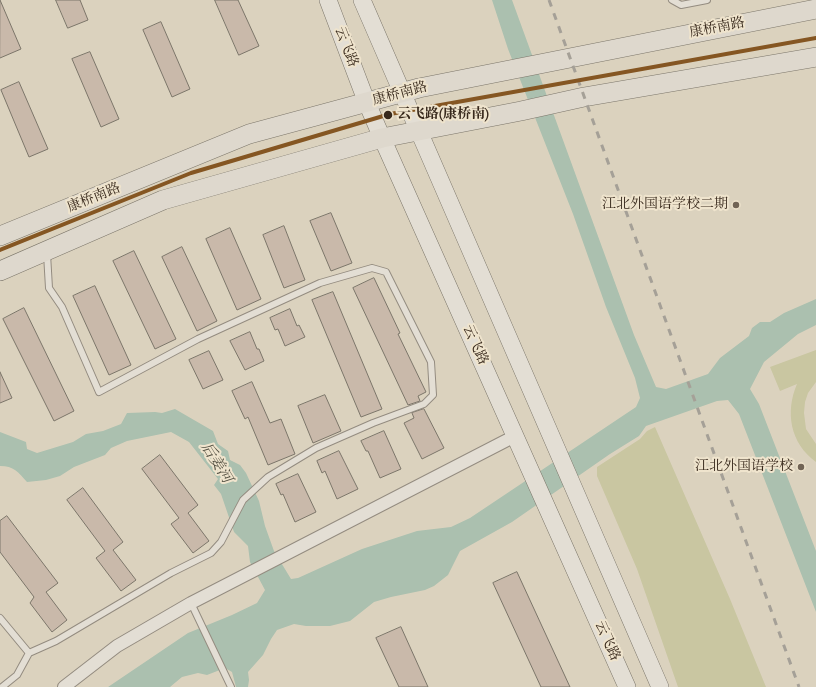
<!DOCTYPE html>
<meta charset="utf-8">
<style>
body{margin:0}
canvas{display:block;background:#dbd2be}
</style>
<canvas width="816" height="687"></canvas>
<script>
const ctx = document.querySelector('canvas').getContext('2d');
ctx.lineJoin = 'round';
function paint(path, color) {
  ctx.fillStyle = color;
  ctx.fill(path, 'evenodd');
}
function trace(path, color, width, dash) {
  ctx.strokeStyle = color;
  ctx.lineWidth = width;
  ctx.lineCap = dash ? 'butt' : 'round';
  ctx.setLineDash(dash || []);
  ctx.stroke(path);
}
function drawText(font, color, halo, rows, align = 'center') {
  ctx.font = font + ' "IM FELL French Canon","Noto Serif SC",serif';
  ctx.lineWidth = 4;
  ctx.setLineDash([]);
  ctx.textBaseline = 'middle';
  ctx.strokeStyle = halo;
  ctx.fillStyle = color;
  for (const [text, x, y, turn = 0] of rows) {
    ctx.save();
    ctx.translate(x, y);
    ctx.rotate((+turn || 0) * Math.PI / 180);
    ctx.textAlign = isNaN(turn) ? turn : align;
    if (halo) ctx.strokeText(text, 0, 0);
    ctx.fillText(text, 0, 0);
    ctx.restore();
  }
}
const green = new Path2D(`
 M816,350V382L808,393L805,402L804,413L806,429L816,444V462C790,443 785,412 797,384L780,391L770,367Z
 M655,427L730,599L766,687H678L637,569L597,476V467L640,439L647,431Z`);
const water = new Path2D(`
 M492,0H512L634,335L656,387L666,389L708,374L720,358L749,336L752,328L760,322H770L784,313L816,299V325L798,334L764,362L750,389L759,404L816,551V612L739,414L728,400L717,401L646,426L639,436L610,454L512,522L460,551L448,575L434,586L425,590L391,597L374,602L350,621L330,626H306L294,624L277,630L271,639L263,655L248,672L249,680L248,687H236L232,672L225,668L207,675L198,673L182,677L170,687H108L188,633L232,615L257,603L265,590L250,562L248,546L234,532L221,494L214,485L218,479L189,442L171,432L127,441L111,448L105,455L74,467L60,476L46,480L27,482C18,472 14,466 0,466V432L26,442L27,449L37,453L73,442L86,434L103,431L121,424L127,413L155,412L162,413L175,409L213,431L218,444L228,451L230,460L240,465L246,473L259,501L265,526L274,551L291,579L298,578L362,549L417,531L451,527L470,518L636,407L640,398L635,378L606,307L573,214L508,49Z`);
const building = new Path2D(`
 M0,0L21,49L0,58Z
 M56,0H80L88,20L68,28Z
 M215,0H238L259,46L239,55Z
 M161,22L190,89L172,97L143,30Z
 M90,52L119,119L101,127L72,59Z
 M19,82L48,149L29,157L1,90Z
 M331,213L352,263L331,271L310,221Z
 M284,226L305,280L284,288L263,235Z
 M230,228L261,299L237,310L206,239Z
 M182,247L217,321L197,331L162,257Z
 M134,251L176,339L155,349L113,261Z
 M374,278L400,333L398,334L426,392L418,396L420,401L408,405L353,288Z
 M95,286L131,365L109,375L73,296Z
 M333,292L382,409L361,417L312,300Z
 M24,308L74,411L54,421L3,319Z
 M290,309L297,326L299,325L305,337L285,346L278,329L275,330L270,318Z
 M250,332L257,349H259L264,361L245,370L230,341Z
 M209,351L223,380L203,389L189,360Z
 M0,372L12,398L0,403Z
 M252,382L270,423L281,419L295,454L268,465L248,417L245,419L232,391Z
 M325,395L341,431L313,443L298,406Z
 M424,409L444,448L422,459L404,423L414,418L412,413Z
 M384,431L401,469L380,478L368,451H366L361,441Z
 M339,451L358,489L337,499L325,471L322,473L317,461Z
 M160,455L198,505L188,513L209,541L193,553L171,524L179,518L142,469Z
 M298,474L316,512L295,522L283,494L281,495L276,484Z
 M83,488L123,542L113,550L136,580L121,591L96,558L105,551L67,500Z
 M7,516L58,583L46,592L67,620L52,632L30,603L34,597L0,552V521Z
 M517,572L570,687H541L493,583Z
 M401,627L428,687H399L376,638Z`);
const lane = new Path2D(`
 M672,0L681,5L707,0
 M191,603L231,687
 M0,618L29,653
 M2,687L17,675L29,653L56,641L171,573L211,553L221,542L243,500L268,477L316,448L373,423L424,404L433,395L431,362L386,272L372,268L320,283L198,339L99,392L62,307L49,288L47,254`);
const street = new Path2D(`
 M64,687L117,646L191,603L515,436`);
const secondary = new Path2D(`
 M328,0L367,103L382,138L627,687
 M362,0L660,687`);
const primary = new Path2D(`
 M0,236L249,134L419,88L816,9
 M0,271L163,200L382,138L521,111L584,97L816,57`);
const rail = new Path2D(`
 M549,0L799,687`);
const metro1 = new Path2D(`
 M0,250L191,173L390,114L816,38`);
const markers = [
 [388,115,5,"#38291c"],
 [736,205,4,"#716455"],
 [801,467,4,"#716455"]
];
const streetNames = [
 ["康桥南路",717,28,-11],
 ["云飞路",346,47,69],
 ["康桥南路",400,94,-15],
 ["康桥南路",94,198,-22],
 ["云飞路",475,345,66],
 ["云飞路",607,641,66]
];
const stopNames = [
 ["云飞路(康桥南)",397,115]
];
const poiNames = [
 ["江北外国语学校二期",728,205],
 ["江北外国语学校",793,467]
];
const waterNames = [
 ["后姜河",216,463,58]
];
paint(green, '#c9c6a1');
paint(water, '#abc0af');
paint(building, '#c9b9aa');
trace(building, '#7c766a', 1);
trace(lane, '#948c80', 8);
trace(street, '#948c80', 14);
trace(secondary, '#7c766a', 18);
trace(primary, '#7c766a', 20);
trace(lane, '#e3ded4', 6);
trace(street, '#e3ded4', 12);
trace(secondary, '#e3ded4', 17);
trace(primary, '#ded8cd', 19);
trace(rail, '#a5a097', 3, [7, 7]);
trace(metro1, '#855622', 4);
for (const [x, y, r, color] of markers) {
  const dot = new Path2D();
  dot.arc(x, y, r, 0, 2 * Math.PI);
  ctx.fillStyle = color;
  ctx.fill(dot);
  trace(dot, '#efe4cd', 1.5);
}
drawText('14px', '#38291c', '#efe4cd', streetNames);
drawText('bold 14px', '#38291c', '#efe4cd', stopNames, 'left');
drawText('14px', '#38291c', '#efe4cd', poiNames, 'right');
drawText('italic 15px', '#504d3f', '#efe4cd', waterNames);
</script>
